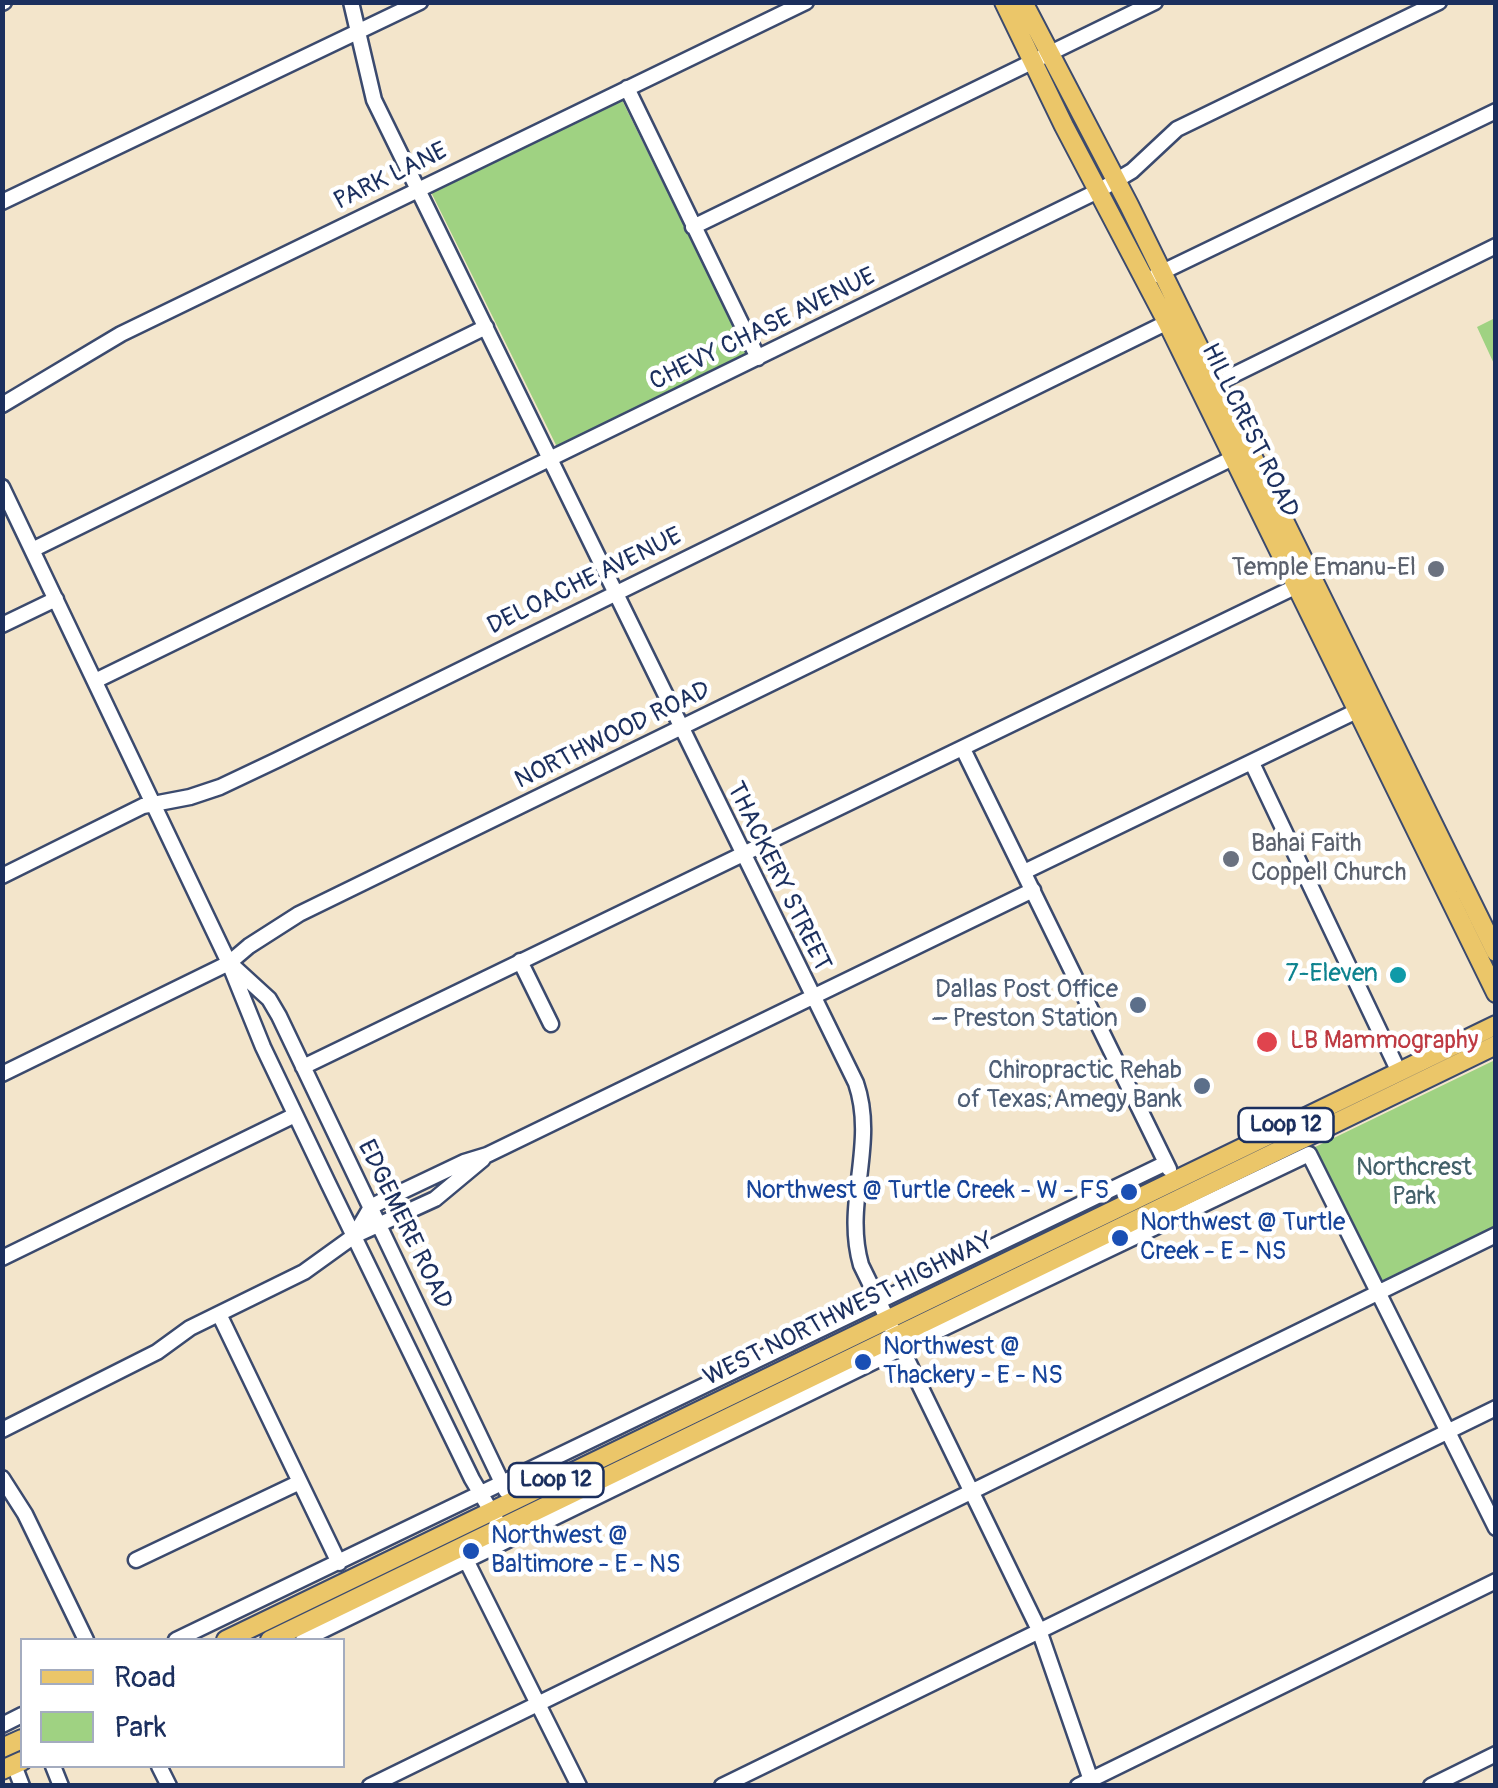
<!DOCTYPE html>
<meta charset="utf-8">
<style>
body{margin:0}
#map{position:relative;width:1498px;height:1788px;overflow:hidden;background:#f3e5cb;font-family:Pangolin,sans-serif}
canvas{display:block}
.frame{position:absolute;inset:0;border:5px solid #1b2f5e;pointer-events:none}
.legend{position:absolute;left:20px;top:1638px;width:325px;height:130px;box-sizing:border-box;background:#fff;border:2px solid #a4acbf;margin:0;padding:12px 18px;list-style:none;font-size:30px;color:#1b2f5e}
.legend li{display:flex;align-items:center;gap:20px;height:50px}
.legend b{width:50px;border:2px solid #a4acbf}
</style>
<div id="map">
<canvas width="1498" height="1788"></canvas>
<div class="frame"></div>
<ul class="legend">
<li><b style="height:12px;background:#ebc669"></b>Road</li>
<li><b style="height:28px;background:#9fd282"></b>Park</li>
</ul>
</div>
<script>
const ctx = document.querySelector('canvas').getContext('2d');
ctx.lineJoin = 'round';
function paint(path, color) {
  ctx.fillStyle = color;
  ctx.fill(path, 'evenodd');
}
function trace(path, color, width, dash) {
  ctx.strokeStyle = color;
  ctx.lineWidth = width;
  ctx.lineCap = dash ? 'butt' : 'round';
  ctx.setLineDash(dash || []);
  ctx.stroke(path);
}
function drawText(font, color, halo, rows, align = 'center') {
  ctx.font = font + ' Pangolin,sans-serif';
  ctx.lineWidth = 9;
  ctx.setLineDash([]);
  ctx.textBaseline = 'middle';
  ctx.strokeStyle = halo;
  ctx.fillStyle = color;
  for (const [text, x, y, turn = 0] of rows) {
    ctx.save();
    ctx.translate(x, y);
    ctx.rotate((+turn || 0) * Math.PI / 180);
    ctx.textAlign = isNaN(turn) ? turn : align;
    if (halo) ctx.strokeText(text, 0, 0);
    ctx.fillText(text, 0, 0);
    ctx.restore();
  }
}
const green = new Path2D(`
 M621,98L747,354L557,447L431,192Z
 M1495,318V366L1477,327Z
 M1495,1060V1228L1379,1285L1311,1149Z`);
const minor = new Path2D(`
 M351,2L374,100L856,1083C877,1144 843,1203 861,1265L1039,1630L1093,1786
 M2,3L4,2
 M627,88L758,358
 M2,202L420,2
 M693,227L1155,2
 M1156,275L1496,111
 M1209,387L1496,246
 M2,405L121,334L806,2
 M2,487L229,963L263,1047L328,1183L472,1479L501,1528
 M32,550L486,327
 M2,625L56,599
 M95,681L1100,190L1132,171L1177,129L1439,2
 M963,749L1169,1169
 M1252,763L1398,1070
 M1024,872L1365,707
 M2,876L143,806L190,797L220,787L277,760L1174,319
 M520,961L551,1024
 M234,967L269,999L279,1016L506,1491
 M303,1067L1297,586
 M2,1074L229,963L249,946L299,914L1239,455
 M354,1236L371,1207L382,1201L464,1162L487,1155L1033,890
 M2,1258L295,1115
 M219,1314L339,1563
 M2,1430L157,1352L190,1328L304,1272L354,1236L435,1199L483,1159
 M2,1478L25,1514L86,1640
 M136,1560L300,1482
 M467,1562L579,1786
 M176,1640L1166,1163
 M303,1640L900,1349L1309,1154L1496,1528
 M2,1725L22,1715
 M14,1765L22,1786
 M53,1766L61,1786
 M159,1766L169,1786
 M370,1786L1496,1235
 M722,1786L1496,1408
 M1078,1786L1496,1581
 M1431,1786L1496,1754`);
const major = new Path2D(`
 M1004,2L1064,126L1167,322L1496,993
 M1023,2L1129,205L1496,952
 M226,1640L1496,1025
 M270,1640L1496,1045
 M2,1748L22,1739
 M2,1770L22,1761`);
const markers = [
 [1436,569,10,"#6b7280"],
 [1231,859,10,"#6b7280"],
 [1398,975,10,"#0f9aa8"],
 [1138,1005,10,"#5c6f8a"],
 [1267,1042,12,"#e0444e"],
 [1202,1086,10,"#5c6f8a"],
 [1129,1192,10,"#1a4fb4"],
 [1120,1238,10,"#1a4fb4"],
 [863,1362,10,"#1a4fb4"],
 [471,1551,10,"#1a4fb4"]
];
const shields = [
 [1286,1125,95],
 [556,1480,95]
];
const shieldNames = [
 ["Loop 12",1286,1125],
 ["Loop 12",556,1480]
];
const streetNames = [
 ["PARK LANE",391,177,-26],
 ["CHEVY CHASE AVENUE",763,330,-26],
 ["HILLCREST ROAD",1249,431,64],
 ["DELOACHE AVENUE",585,582,-26],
 ["NORTHWOOD ROAD",613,736,-26],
 ["THACKERY STREET",778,877,64],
 ["EDGEMERE ROAD",404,1225,64],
 ["WEST NORTHWEST HIGHWAY",849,1310,-26]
];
const worshipNames = [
 ["Temple Emanu-El",1416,569],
 ["Bahai Faith",1251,845,"left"],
 ["Coppell Church",1251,874,"left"]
];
const cultureNames = [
 ["7-Eleven",1378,975]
];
const serviceNames = [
 ["Dallas Post Office",1118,991],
 ["– Preston Station",1118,1020],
 ["Chiropractic Rehab",1182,1072],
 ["of Texas;Amegy Bank",1182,1101]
];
const healthNames = [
 ["LB Mammography",1290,1042]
];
const parkNames = [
 ["Northcrest",1414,1169],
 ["Park",1414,1198]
];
const transitNames = [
 ["Northwest @ Turtle Creek - W - FS",1109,1192,"right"],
 ["Northwest @ Turtle",1140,1224],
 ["Creek - E - NS",1140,1253],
 ["Northwest @",883,1348],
 ["Thackery - E - NS",883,1377],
 ["Northwest @",491,1537],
 ["Baltimore - E - NS",491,1566]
];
paint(green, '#9fd282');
trace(minor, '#3b4a6e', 19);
trace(major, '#3b4a6e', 22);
trace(minor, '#fff', 14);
trace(major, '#ebc669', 18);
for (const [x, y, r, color] of markers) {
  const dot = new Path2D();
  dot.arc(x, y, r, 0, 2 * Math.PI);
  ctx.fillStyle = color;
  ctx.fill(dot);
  trace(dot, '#fff', 4);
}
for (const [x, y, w] of shields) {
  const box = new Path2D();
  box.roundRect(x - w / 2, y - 17, w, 34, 8);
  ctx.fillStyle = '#fff';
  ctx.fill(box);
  trace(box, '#1b2f5e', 2.5);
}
drawText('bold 22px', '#1b2f5e', null, shieldNames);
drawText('25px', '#1b2f5e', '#fff', streetNames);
drawText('25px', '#5b616d', '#fff', worshipNames, 'right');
drawText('25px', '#0d838f', '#fff', cultureNames, 'right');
drawText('25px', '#4e5e75', '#fff', serviceNames, 'right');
drawText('25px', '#be3a42', '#fff', healthNames, 'left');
drawText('25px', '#436069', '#fff', parkNames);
drawText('25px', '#164399', '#fff', transitNames, 'left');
</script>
